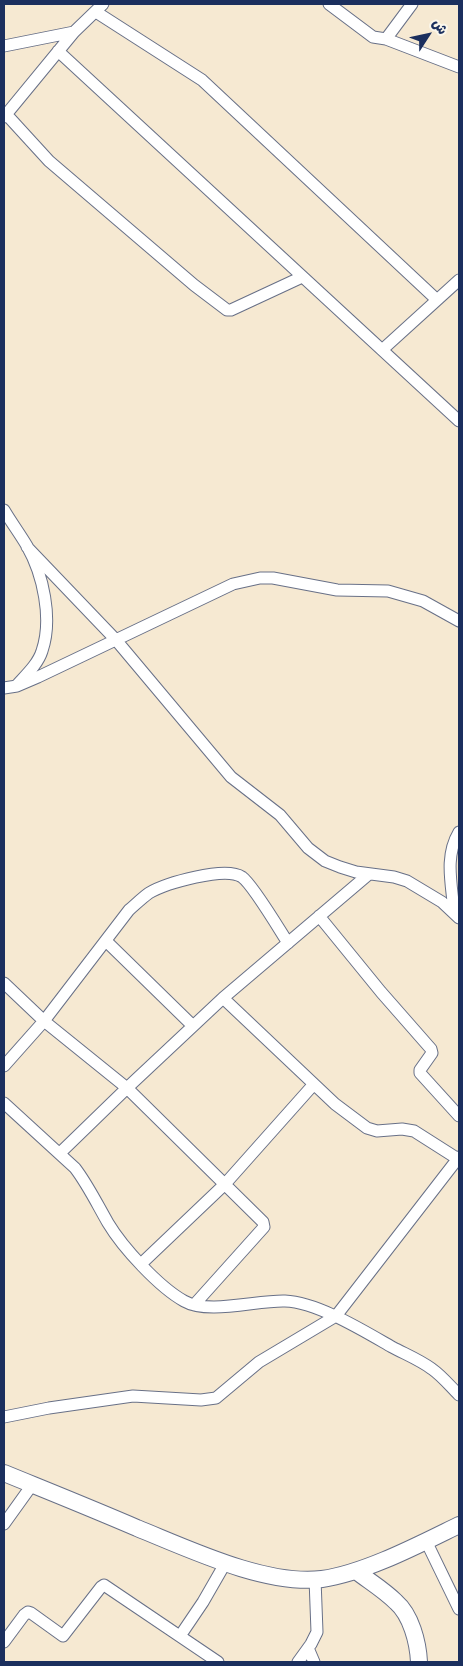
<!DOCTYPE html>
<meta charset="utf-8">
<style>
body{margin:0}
#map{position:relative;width:463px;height:1666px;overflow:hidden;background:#f6e9d2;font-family:"Patrick Hand","Playpen Sans Arabic",sans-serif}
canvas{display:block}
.frame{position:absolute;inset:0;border:5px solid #1b2f5e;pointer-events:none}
.north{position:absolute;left:403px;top:10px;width:50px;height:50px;-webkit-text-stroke:4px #fbf7ec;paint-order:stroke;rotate:55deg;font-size:14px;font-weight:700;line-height:20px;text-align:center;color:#1b2f5e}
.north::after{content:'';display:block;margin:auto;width:18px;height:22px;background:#1b2f5e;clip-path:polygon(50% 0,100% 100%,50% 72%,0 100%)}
</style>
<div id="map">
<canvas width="463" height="1666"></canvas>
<div class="frame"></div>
<div class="north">ش</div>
</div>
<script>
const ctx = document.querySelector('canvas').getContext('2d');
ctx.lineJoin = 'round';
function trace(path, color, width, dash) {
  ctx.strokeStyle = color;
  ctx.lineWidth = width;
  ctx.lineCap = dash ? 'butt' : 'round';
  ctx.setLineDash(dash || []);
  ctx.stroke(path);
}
const street = new Path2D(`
 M329,4L373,37L386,39L459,67
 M96,12L202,80L436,299
 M386,39L412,4
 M4,46L74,32
 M58,51L459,421
 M6,114L49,161L194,285L227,310H231L302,277
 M4,117L74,32L103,4
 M382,350L459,280
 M4,510C11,522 20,534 27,546C43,574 53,619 42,651C38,664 26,675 17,685
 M27,547L116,640L231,777L280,815L308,848L325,861L340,867L356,872L394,877L407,881L442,902L459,918
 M4,688L17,686L38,677L233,584L260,578H273L337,590L388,591L423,601L459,621
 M454,912C452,885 444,857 459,832
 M319,916L381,992L431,1049L432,1053L420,1070V1073L459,1116
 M106,941L193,1026
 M4,983L44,1021L127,1088L263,1222L264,1227L194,1305
 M223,998L335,1104L367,1128L377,1131L402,1129L414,1131L458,1159
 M4,1066L44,1021L129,910C136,904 142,898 149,893C166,883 225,866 242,877C253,885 279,929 288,943
 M4,1103L75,1168C88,1185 97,1204 108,1223C123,1248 159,1287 184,1301C208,1315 257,1300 285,1301C317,1302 364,1331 392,1347C405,1354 420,1360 432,1369C442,1376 450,1386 459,1395
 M60,1153L127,1088L223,998L369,874
 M141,1264L225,1184L314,1084
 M4,1417L49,1408L133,1396L201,1400L216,1398L259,1362L336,1316L459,1157
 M4,1524L32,1485
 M426,1541L459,1609
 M180,1636L203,1602L226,1562
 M4,1642L24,1615L28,1612L31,1613L63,1636L101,1587L104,1585L218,1662
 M308,1648L314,1662
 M298,1662L311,1644L317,1632L315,1579`);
const secondary = new Path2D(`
 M4,1473C48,1491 93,1509 137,1528C189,1549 266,1586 322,1579C365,1573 420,1544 459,1525
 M356,1571C369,1581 384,1590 396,1602C411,1615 418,1642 419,1662`);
trace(street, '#687087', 13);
trace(secondary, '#687087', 18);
trace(street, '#fff', 11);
trace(secondary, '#fff', 16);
</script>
